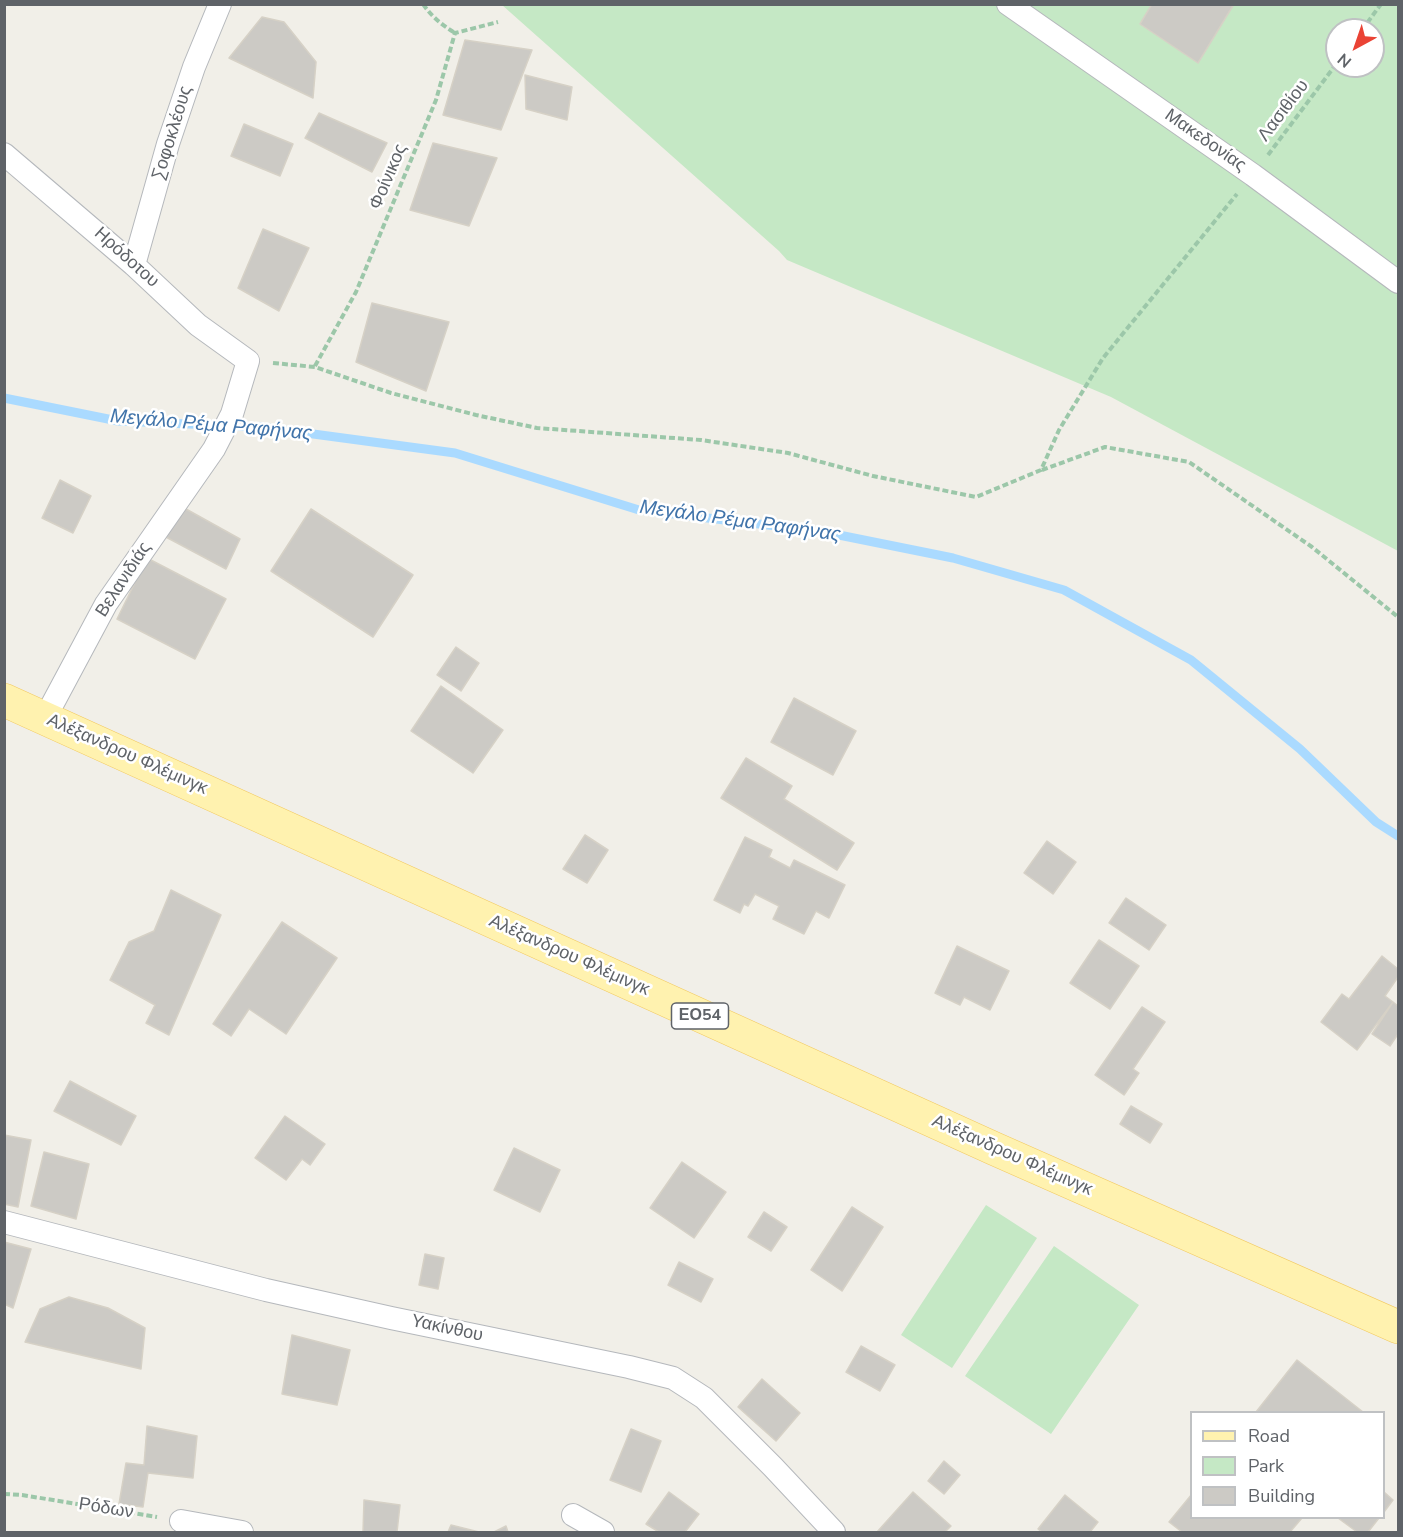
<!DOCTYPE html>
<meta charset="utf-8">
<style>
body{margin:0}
#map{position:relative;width:1403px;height:1537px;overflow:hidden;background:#f1efe8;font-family:"Nunito Sans",sans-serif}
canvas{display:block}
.frame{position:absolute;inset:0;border:6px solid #5f6368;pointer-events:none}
.legend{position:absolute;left:1190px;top:1411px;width:195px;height:108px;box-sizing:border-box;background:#fff;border:2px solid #bfc1c3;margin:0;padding:8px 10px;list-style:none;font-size:18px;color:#5f6368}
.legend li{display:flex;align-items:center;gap:12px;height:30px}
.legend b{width:30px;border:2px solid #bfc1c3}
.north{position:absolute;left:1325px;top:18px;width:60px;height:60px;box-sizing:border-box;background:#fff;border:2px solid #bfc1c3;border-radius:50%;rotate:220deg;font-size:16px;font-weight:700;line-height:24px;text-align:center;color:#5f6368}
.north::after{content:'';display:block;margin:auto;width:21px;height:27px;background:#ea4335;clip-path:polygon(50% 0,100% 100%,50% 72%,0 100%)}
</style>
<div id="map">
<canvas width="1403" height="1537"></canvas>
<div class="frame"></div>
<ul class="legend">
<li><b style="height:8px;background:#fff2af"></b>Road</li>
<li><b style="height:16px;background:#c5e8c5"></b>Park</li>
<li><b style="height:16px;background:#cccac5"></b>Building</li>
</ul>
<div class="north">N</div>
</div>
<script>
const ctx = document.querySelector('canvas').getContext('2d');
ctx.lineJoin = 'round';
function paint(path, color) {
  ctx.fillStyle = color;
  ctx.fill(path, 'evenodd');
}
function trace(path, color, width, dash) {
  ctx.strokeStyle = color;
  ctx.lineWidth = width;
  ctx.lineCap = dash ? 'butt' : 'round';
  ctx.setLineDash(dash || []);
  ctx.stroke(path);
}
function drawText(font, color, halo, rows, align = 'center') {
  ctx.font = font + ' "Nunito Sans",sans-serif';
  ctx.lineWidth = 5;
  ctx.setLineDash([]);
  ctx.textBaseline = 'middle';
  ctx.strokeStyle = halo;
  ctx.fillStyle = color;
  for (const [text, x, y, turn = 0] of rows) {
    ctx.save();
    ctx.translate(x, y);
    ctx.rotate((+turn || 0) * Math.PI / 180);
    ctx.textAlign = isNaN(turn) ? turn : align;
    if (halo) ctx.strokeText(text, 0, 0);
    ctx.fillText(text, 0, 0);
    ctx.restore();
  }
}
const green = new Path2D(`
 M502,5H1398V551L1111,397L787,260L779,251ZM1337,30H1373V66H1337Z
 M986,1205L1037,1238L952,1368L901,1335Z
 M1054,1246L1139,1305L1051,1434L965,1376Z`);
const stream = new Path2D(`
 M4,398L118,421L261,427L455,453L639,510L819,531L953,558L1064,590L1191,660L1300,749L1376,822L1398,836`);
const building = new Path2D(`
 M1152,4H1234L1198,63L1140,24Z
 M262,17L284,22L316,62L313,98L229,58Z
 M465,40L532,50L501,130L443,115Z
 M525,75L572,87L567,120L526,109Z
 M319,113L387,143L372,172L305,138Z
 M244,124L293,144L280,176L231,156Z
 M433,143L497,158L469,226L410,210Z
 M263,229L309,248L279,311L238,288Z
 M372,303L449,322L426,391L356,362Z
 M60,480L91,496L73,533L42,518Z
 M186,509L240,539L226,569L164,536Z
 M311,509L413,575L373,637L271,571Z
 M147,558L226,599L195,659L117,619Z
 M456,647L479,663L461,691L437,675Z
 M441,686L503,730L473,773L411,731Z
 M794,698L856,731L833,775L771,742Z
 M746,758L792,786L784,799L854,843L837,870L721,798Z
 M585,835L608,850L587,883L563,869Z
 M745,837L772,850L769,857L790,868L794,860L845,885L829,918L816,911L804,934L773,919L779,906L755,894L748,906L744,904L740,913L714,900Z
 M1047,841L1076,862L1053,894L1024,873Z
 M171,890L221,915L169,1035L146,1023L155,1005L110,980L129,942L154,931Z
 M1126,898L1166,925L1149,950L1109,923Z
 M282,922L337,958L286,1034L249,1009L231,1036L213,1024Z
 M1099,940L1139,966L1110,1009L1070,983Z
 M957,946L1009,971L990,1010L964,997L960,1005L935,993Z
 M1382,956L1398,969V977L1385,996L1393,1002L1357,1050L1321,1022L1342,994L1349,999Z
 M1393,1002L1398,1006V1034L1390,1046L1372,1034Z
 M1142,1007L1165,1022L1133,1069L1139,1073L1124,1095L1095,1075Z
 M70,1081L136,1116L121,1145L54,1111Z
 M1131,1106L1162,1124L1150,1143L1120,1124Z
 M285,1116L325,1144L310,1165L302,1159L286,1180L255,1158Z
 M4,1135L31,1140L18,1207L4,1204Z
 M514,1148L560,1170L540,1212L494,1190Z
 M44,1152L89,1164L76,1219L31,1206Z
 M682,1162L726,1192L694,1238L650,1208Z
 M852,1207L883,1227L842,1291L811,1270Z
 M764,1212L787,1227L771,1251L748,1237Z
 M4,1242L31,1249L13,1308L4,1304Z
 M425,1254L444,1258L438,1289L419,1285Z
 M679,1262L713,1279L701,1302L668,1285Z
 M69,1297L108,1308L145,1328L141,1369L25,1342L40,1309Z
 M292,1335L350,1350L337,1405L282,1394Z
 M861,1346L895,1365L880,1391L846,1372Z
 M1297,1360L1363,1412H1256Z
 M762,1379L800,1413L776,1441L738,1407Z
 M147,1426L197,1436L193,1478L148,1473L143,1507L119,1504L126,1463L144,1465Z
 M631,1429L661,1441L641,1492L610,1480Z
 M944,1461L960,1475L944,1494L928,1481Z
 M669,1492L699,1514L685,1532H659L646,1524Z
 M913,1492L951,1526L945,1532H877Z
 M1384,1492L1393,1500L1384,1512Z
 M1192,1494V1518H1302L1290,1532H1182L1169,1522Z
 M1065,1495L1098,1522L1090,1532H1042L1038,1529Z
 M364,1500L400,1505L397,1532H363Z
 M1338,1518H1379L1368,1532H1357Z
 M451,1525L479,1532H448Z
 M506,1526L508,1532H494Z`);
const path = new Path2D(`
 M423,4C432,17 442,25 455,33
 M1362,30L1381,4
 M1268,155L1337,63
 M273,363L315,367L391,393L476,415L537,428L701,440L788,453L873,476L976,497L1041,470L1059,430L1103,358L1237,194
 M315,366L356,292L436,100L455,33L498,22
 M1042,470L1105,447L1189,462L1312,547L1398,617
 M4,1494L22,1495L157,1517`);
const street = new Path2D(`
 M1008,4L1253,175L1398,282
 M4,154L134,265L198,325L248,361L232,414L214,449L106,604L45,718
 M134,265L168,144L194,67L220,4
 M4,1222L266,1290L391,1318L629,1367L673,1378L704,1398L773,1467L834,1532
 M573,1515L603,1532
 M181,1521L242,1532`);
const primary = new Path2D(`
 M4,700L995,1149L1398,1327`);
const shields = [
 [700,1016,57]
];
const shieldNames = [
 ["ΕΟ54",700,1016]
];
const streetNames = [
 ["Λασιθίου",1284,111,-53],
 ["Σοφοκλέους",173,133,-73],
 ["Μακεδονίας",1205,141,35],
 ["Φοίνικος",389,177,-67],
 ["Ηρόδοτου",126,258,42],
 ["Βελανιδιάς",124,580,-57],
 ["Αλέξανδρου Φλέμινγκ",127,755,24],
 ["Αλέξανδρου Φλέμινγκ",569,956,24],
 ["Αλέξανδρου Φλέμινγκ",1012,1156,24],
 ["Υακίνθου",447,1329,12],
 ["Ρόδων",106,1509,9]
];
const waterNames = [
 ["Μεγάλο Ρέμα Ραφήνας",211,426,5],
 ["Μεγάλο Ρέμα Ραφήνας",740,522,8]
];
paint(green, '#c5e8c5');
trace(stream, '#aadaff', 9);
paint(building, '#cccac5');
trace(building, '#d6d1c6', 1.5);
trace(street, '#b5b8bc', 24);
trace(primary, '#f2c960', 34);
trace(path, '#9cc7a9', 4, [6, 3]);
trace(street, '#fff', 22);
trace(primary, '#fff2af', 33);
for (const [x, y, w] of shields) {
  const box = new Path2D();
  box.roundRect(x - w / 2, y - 13, w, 26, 4.5);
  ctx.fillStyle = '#fff';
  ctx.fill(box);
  trace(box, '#5f6368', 1.5);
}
drawText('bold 16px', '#5f6368', null, shieldNames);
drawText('18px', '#5f6368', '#fff', streetNames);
drawText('italic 20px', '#4174aa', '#fff', waterNames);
</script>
